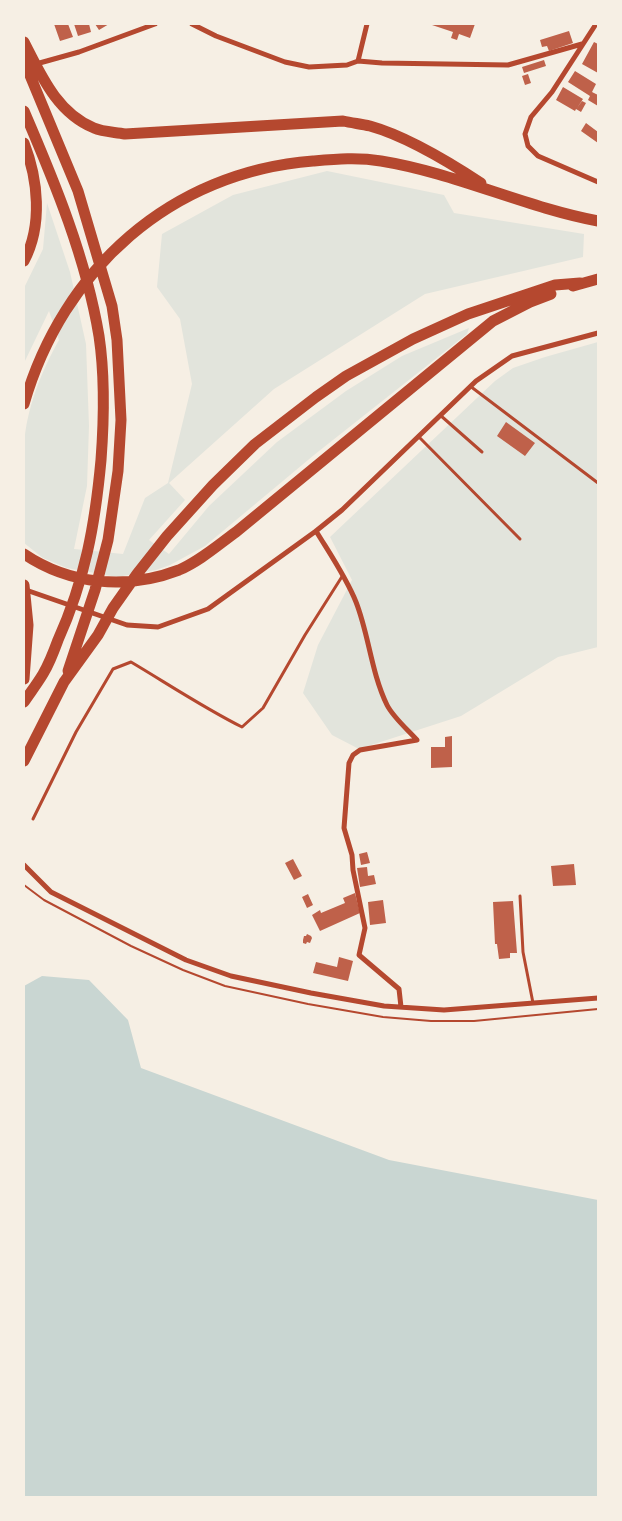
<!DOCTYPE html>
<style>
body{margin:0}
#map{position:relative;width:622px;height:1521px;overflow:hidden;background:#f6efe4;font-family:"Varela Round",sans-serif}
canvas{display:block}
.frame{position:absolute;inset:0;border:25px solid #f6efe4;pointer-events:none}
</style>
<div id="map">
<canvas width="622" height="1521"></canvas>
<div class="frame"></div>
</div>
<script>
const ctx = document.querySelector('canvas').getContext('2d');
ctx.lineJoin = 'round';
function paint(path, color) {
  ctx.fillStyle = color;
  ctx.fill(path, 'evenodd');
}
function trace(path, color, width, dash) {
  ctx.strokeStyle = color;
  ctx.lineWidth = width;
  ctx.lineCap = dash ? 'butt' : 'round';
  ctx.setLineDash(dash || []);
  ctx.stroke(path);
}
const green = new Path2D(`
 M327,171L444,195L454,213L584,234L583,257L425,294L274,389L169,483L185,500L149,540L169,554L209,506L277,442L346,391L402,356L469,328L467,334L314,455L205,546L170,565L156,570L117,577L67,568L43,558L24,543C24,511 21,478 24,446C26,410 41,372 59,340L49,311L24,363V288L43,249L47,203L70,272L86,344L89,426L87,486L74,549L123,554L145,498L168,483L192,384L180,319L157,287L162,234L233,195Z
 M598,342V647L558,657L461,716L359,749L332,735L303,693L318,645L352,580L330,537L495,381L513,368L545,357Z`);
const water = new Path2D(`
 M42,976L89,980L128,1020L141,1068L389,1160L598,1200V1497H24V986Z`);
const building = new Path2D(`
 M54,24H68L73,37L60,41Z
 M74,24H89L91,32L78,36Z
 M95,24H109L99,30Z
 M429,24H475L470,38L459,34L457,40L451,38L453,32Z
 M569,31L573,43L549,51L547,46L542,47L540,40Z
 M594,42L598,44V73L582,64Z
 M544,60L546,66L524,73L522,67Z
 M575,71L596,84L592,92L598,95V106L588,100L590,96L568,82Z
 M528,74L531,83L525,85L522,76Z
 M563,87L583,99L577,108L582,101L586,103L581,112L576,109L575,111L556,100Z
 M586,123L598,132V143L581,131Z
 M506,422L535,443L525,456L497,436Z
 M452,736V767L431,768V747H445V737Z
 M367,852L370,863L361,865L359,854Z
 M293,859L302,876L294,880L285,863Z
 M574,864L576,885L553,886L551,866Z
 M367,867L368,876L374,875L376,884L360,887L357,868Z
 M355,893L360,913L320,931L312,915L320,910L321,913L345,903L343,898Z
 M308,894L313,905L307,908L302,897Z
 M383,900L386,923L370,925L368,902Z
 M513,901L517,953H510V958L499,959L497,944H495L493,902Z
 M307,934L311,936L312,938L310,943L307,942L306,944L303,943V940L304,936H306Z
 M339,957L353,961L348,981L313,973L316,962L337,967Z`);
const path = new Path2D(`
 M24,885L44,900L131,946L183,970L225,986L308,1004L383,1017L431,1021H474L598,1009`);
const service = new Path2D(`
 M470,386L598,483
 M440,415L482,452
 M418,436L520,539
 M33,819L76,732L113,669L131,662C168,684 204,708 242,727L263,708L305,635L343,575
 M520,896L523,952L533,1003`);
const minor = new Path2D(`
 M192,24L216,36L285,62L309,67L347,65L358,61L382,63L508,65L582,44
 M596,24L552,92L531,117L525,134L528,146L538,156L598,182
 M358,61L367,24
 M36,64L79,52L155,24
 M316,531C330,554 346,577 356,602C369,635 371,672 387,705C393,717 407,729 417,740
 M26,590L127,625L158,627L208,609L316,531L342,510L476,381L512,356L598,333
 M24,865L51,892L186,960L231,976L311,993L384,1006L444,1010L598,998
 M401,1007L399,989L359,955L365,928L353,870L352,855L344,828L349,763L353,755L360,750L417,740`);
const motorway = new Path2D(`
 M24,42C41,75 57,113 94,128C103,132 115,132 125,134L343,121C352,123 361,124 370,126C406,136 449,162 481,183
 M24,61L78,191L112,306L117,340L121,420L118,471L108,540L95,590L68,671
 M24,111C55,183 86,258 99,336C105,376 104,420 101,460C95,525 85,580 58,640C54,651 49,664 43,674C37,684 30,693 24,702
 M24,143C38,179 43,225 24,261
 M573,286L598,279
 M24,404C63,269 171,172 313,161C336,159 358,157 381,161C455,173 524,207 598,221
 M24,554C70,585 127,590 179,570C200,561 218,545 236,532L493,321L530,302L551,294
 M24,585L28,625L24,679
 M24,761L64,682L98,635L113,608L137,574L167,536L213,485L255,444L316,397L346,376L413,339L468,314L555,285L580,283`);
paint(green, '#e2e4dc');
paint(water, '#c9d6d2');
paint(building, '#bf614a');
trace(path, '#b5482f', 2);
trace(service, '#b5482f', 3);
trace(minor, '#b5482f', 5);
trace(motorway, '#b5482f', 11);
</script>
